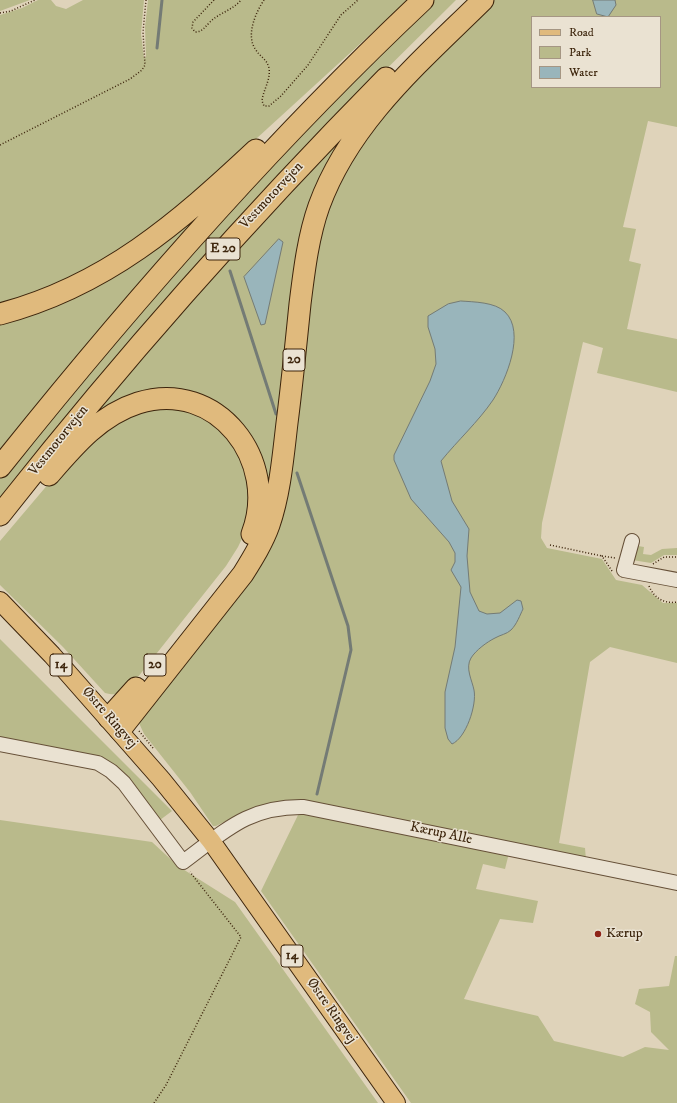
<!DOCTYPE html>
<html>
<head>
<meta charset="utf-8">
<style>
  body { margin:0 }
  #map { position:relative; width:677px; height:1103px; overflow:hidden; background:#dfd3ba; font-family:"IM FELL DW Pica",serif }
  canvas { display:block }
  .legend { position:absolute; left:531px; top:16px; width:130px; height:72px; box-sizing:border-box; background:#eae2d2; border:1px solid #a59683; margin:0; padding:5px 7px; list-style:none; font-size:12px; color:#3d250c }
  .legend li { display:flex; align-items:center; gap:8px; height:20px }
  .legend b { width:20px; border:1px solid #a59683 }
</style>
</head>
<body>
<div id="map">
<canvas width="677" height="1103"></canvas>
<ul class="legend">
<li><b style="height:5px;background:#e0ba7d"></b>Road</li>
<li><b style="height:11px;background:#b9ba8b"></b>Park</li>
<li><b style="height:11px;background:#99b5bb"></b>Water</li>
</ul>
</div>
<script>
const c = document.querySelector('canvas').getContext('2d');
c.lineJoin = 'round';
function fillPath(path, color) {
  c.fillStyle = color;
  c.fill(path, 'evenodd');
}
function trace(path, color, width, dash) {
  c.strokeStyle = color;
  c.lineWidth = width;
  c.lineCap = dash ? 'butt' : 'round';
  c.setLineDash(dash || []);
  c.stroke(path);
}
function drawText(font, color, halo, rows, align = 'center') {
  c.font = font + ' "IM FELL DW Pica",serif';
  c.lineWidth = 3;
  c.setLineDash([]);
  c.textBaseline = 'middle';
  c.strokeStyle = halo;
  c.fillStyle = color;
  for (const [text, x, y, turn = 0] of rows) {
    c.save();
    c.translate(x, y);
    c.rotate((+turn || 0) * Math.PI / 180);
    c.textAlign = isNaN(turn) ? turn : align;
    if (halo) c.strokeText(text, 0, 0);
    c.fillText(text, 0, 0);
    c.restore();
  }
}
fillPath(new Path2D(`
  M 0,0 L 30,0 L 0,11 Z
  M 38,0 L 51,0 L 56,6 L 66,9 L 83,0 L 144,0 L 141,34 L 144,58 L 146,57 L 145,27 L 148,0 L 408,0 L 163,224 L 93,270 L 0,306 L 0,15 L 22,8 Z
  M 432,0 L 456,0 L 321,134 L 0,504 L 0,477 L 211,227 Z
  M 491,0 L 677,0 L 677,127 L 648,121 L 623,227 L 636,229 L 629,261 L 641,264 L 627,329 L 677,339 L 677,392 L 597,373 L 603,348 L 583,342 L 542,523 L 541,538 L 547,548 L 602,559 L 616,580 L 642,585 L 663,603 L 677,603 L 677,663 L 610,647 L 590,662 L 559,843 L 585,848 L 586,860 L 293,801 C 264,802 241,813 216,826 L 213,826 L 190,792 L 144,734 L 139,723 L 254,570 L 326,207 L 378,116 ZM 532,17 L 660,17 L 660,87 L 532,87 Z
  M 368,108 L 370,111 C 351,136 332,161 321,191 C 302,238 297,290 292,340 C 288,383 283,426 277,470 L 273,498 L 265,522 L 250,556 L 219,600 L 132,709 L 128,706 L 233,575 C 251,547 266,520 263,485 C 257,419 178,372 118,404 C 95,417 77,438 60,457 L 57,457 L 164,330 L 277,203 Z
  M 227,187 L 0,453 L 0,318 L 16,314 Z
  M 154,406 L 188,409 L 226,432 L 250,472 L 247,528 L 238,547 L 226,566 L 130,687 C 121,694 116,696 105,693 L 63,647 L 0,585 L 0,541 L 55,476 L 115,420 Z
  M 638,546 L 644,547 L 643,554 L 651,555 L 662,549 L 677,548 L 677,555 L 664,555 L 651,563 L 632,560 Z
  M 0,639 L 172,811 L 160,820 L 104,759 L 0,737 Z
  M 298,815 L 320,815 L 509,853 L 505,869 L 483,864 L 476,889 L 538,901 L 533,923 L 500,919 L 464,999 L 538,1016 L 554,1041 L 623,1057 L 645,1047 L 669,1050 L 651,1032 L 650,1012 L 635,1004 L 639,989 L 669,986 L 675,956 L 677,956 L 677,1103 L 411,1103 L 261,891 Z
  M 0,820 L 152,842 L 178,866 L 235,902 L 378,1103 L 0,1103 Z`), '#b9ba8b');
const water = new Path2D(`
  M 593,0 L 615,0 L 616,5 L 608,17 L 597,14 Z
  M 279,239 L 283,242 L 265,324 L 261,325 L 244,277 Z
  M 461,301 C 474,302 495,302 505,312 C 526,332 506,380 493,400 C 478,422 458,440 441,461 L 452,501 L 469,529 L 467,556 L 470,592 L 479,611 L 487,614 L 500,613 L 517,600 L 521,601 L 523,609 C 520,615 517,624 511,630 C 507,634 500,635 495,638 C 487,642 476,650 471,658 C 465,668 472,680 474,690 C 477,705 466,738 452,744 L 448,739 L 445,728 L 445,692 L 455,647 L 461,587 L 451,570 L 455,562 L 455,553 L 449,542 L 411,499 L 394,460 L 394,455 L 430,381 L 436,364 L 435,349 L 428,327 L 428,316 L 448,304 Z`);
fillPath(water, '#99b5bb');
trace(water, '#747b75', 1);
trace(new Path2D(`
  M 157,48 L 162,0
  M 230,271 L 276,414
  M 297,473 L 348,626 L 351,650 L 317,794`), '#747b75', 3);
const minor = new Path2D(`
  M 632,541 L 624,570 L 677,580
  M 0,744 L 98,763 L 111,771 L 124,783 L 183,862 C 225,831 248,806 304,807 L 677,883`);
const major = new Path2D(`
  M 0,601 L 52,655 L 161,779 L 211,841 L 396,1103`);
const highway = new Path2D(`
  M 0,314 C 106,286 178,223 256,150
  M 0,467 C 131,303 270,144 423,0
  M 49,475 C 74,446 100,415 138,403 C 217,378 280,461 252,534
  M 0,515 C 121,361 249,217 386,78
  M 109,718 L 136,688
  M 120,730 L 243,574 C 253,558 263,542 269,525 C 280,493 283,457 287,423 C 292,384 296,344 300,304 C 304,272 308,237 319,206 C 350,121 420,62 483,0`);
trace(minor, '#665038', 16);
trace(major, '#3d250c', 20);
trace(highway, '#3d250c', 23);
trace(new Path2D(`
  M 214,0 L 193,22 L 192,28 L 195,32 C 202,32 205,27 210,22 C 219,13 233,10 241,0
  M 264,0 C 256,12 245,36 256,50 C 260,57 267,59 269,68 C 271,80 263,90 262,101 L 264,106 L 269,106 L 281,96 L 308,65 L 341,15 L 358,0
  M 0,13 L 11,11 L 35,0
  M 0,145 L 130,79 L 142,70 L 145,65 L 143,32 L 146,0
  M 550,545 L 602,556
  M 653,564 L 664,557 L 677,557
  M 612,571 L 602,556 L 615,558
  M 649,586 C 654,598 664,604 677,602
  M 139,731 L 153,748
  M 154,1103 L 166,1085 L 241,937 L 190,872`), '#3d250c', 1.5, [1, 2]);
trace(minor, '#eae2d2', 14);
trace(major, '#e0ba7d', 18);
trace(highway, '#e0ba7d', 21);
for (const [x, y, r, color] of [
  [598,934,4,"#8f2418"]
]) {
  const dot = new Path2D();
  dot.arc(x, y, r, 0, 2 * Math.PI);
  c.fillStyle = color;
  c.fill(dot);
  trace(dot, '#eae2d2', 1.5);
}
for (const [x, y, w] of [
  [223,249,34],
  [294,360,22],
  [61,665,22],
  [155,665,22],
  [292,956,22]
]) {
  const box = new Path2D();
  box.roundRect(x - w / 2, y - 11, w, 22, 3);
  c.fillStyle = '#eae2d2';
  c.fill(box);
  trace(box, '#3d250c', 1);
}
drawText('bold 13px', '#3d250c', null, [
  ["E 20",223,249],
  ["20",294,360],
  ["14",61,665],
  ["20",155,665],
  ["14",292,956]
]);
drawText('14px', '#3d250c', '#eae2d2', [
  ["Vestmotorvejen",272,196,-47],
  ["Vestmotorvejen",59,441,-51],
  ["Østre Ringvej",109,718,49],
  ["Kærup Alle",441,834,12],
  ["Østre Ringvej",331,1011,55]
]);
drawText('14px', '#3d250c', '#eae2d2', [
  ["Kærup",606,934]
], 'left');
</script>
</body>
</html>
